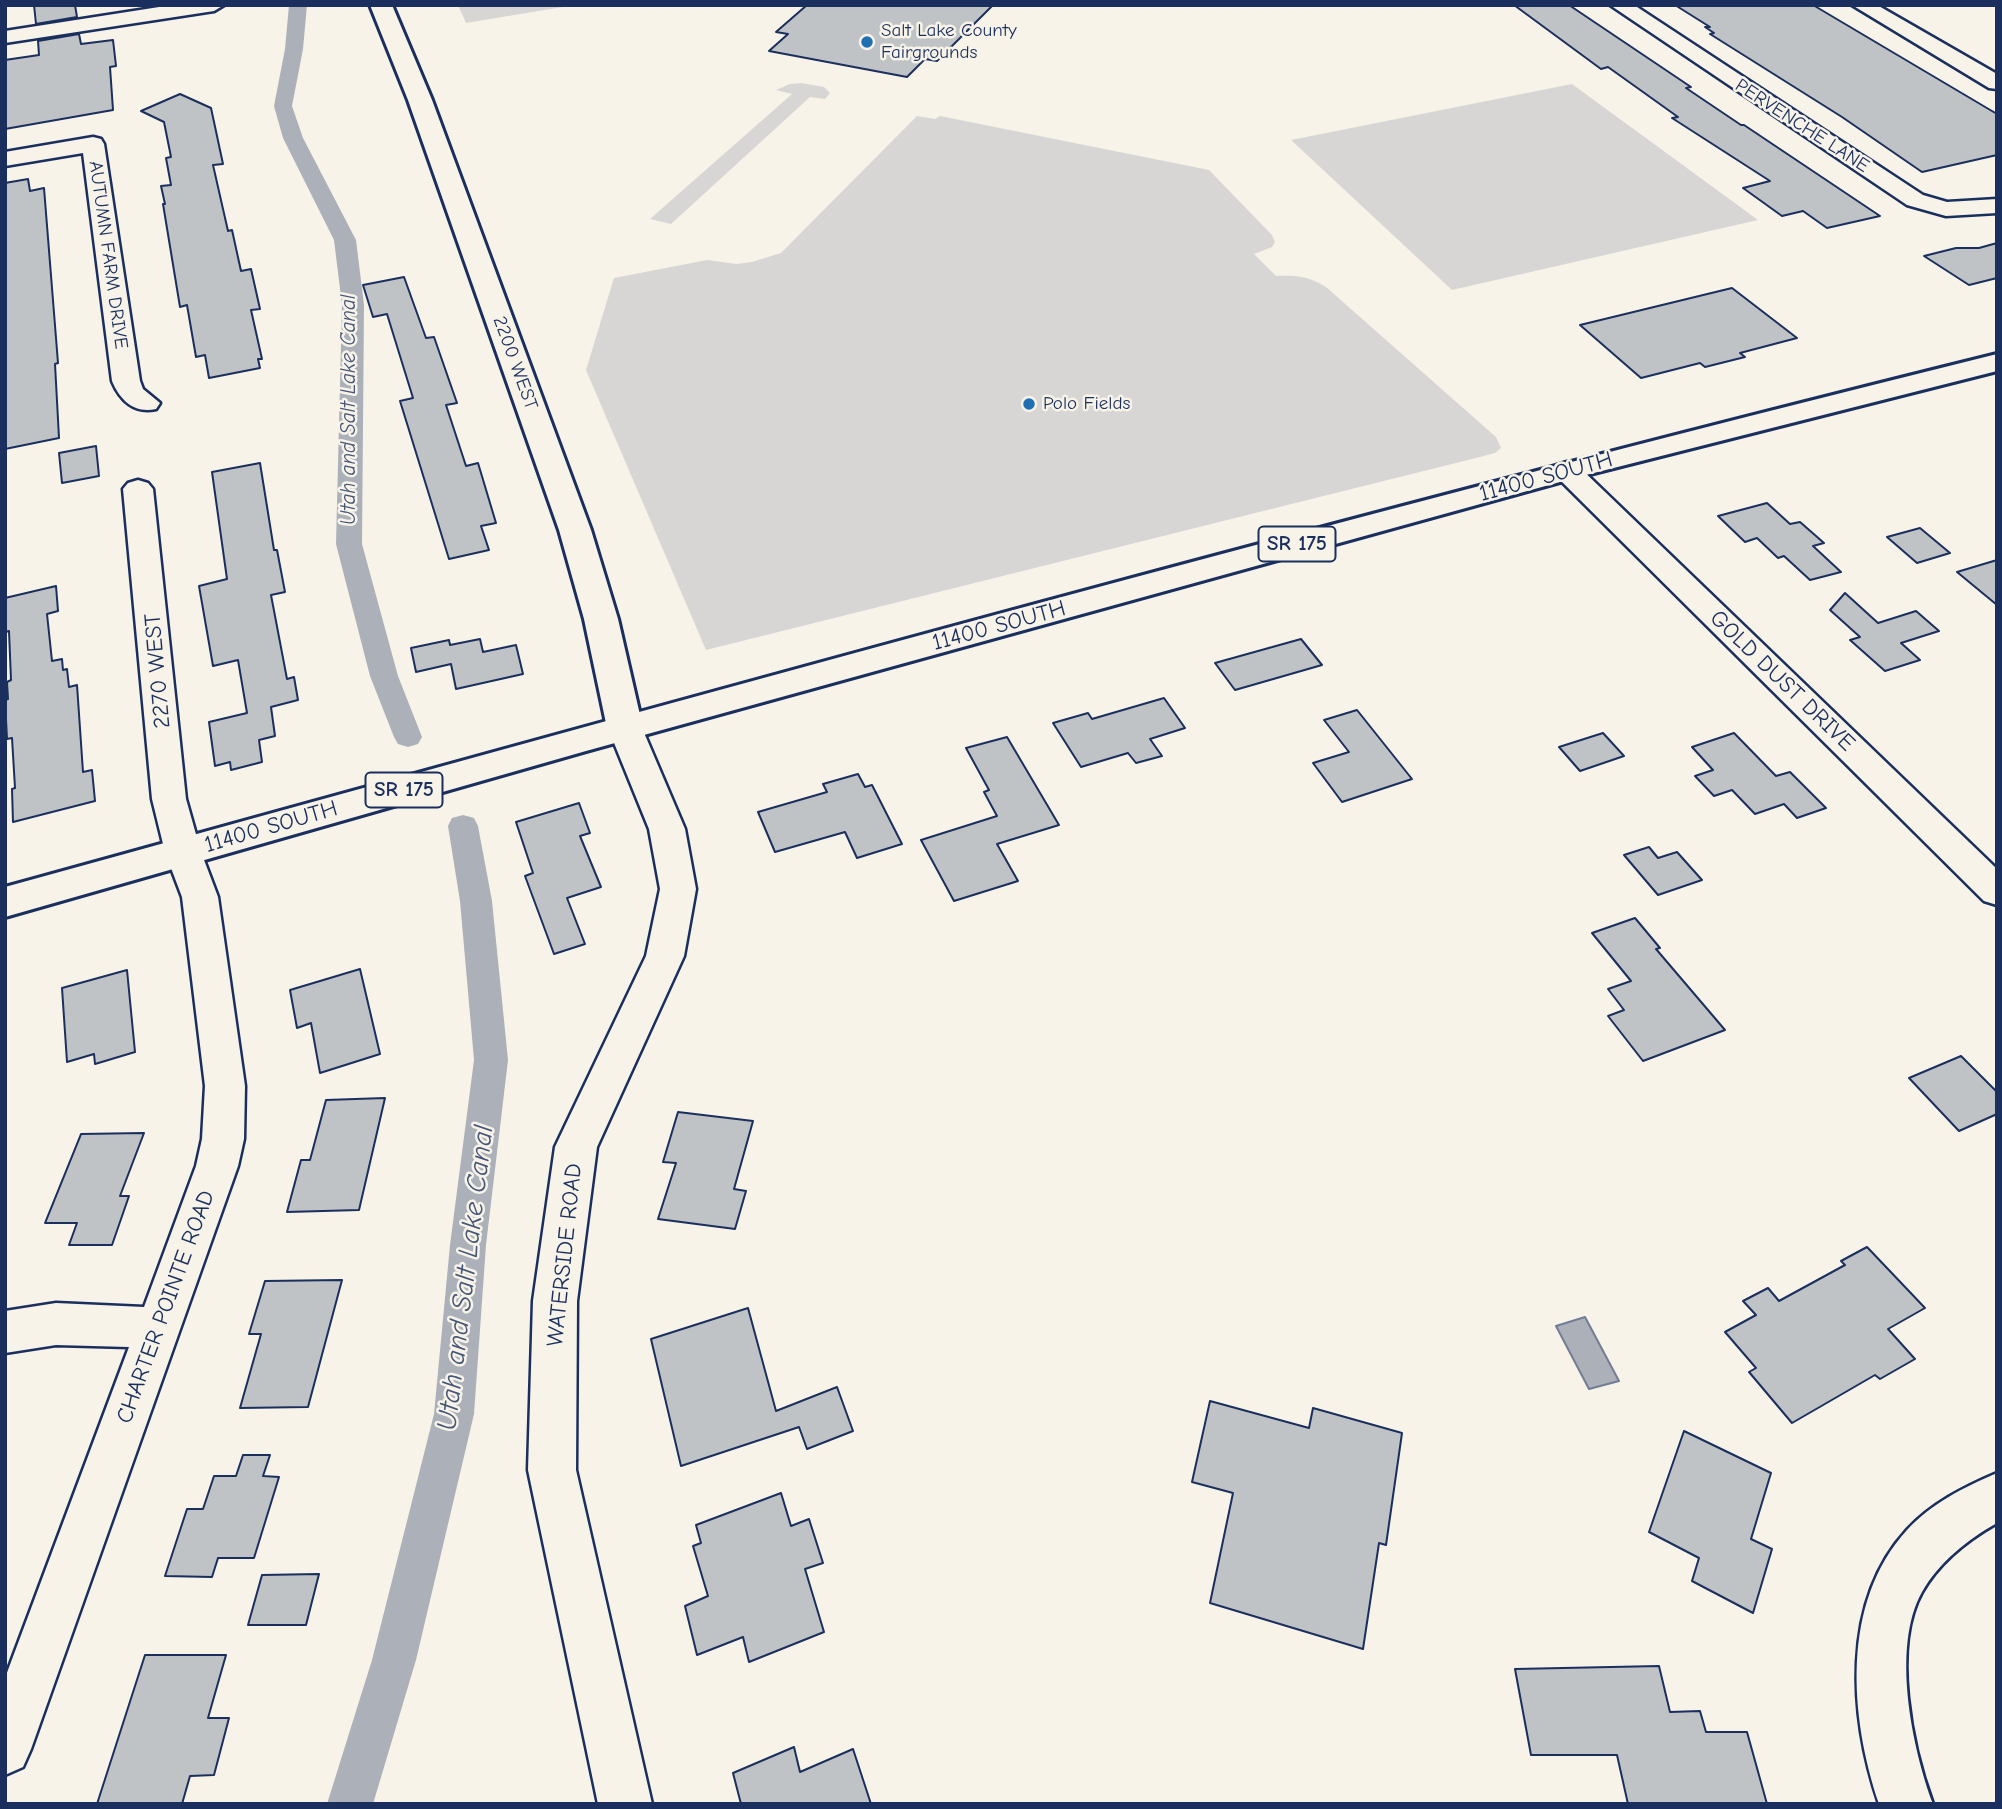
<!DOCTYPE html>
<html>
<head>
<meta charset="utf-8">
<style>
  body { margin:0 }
  #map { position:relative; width:2002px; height:1809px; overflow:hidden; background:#f7f3e8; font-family:"Comic Neue",sans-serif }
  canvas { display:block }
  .frame { position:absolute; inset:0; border:7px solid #1b2f5e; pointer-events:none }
</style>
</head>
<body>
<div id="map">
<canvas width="2002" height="1809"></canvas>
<div class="frame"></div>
</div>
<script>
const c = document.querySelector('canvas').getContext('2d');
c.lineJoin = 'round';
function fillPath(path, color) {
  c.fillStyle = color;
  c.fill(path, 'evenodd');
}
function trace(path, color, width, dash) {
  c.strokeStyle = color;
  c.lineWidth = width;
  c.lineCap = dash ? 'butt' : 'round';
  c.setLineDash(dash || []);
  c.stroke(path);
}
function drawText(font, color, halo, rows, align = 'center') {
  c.font = font + ' "Comic Neue",sans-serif';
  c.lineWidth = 5;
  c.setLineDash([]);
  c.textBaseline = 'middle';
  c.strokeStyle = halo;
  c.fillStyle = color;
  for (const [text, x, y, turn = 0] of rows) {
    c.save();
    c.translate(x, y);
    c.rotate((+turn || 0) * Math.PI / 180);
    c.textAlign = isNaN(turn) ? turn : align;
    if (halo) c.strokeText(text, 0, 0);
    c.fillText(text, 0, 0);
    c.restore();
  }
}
fillPath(new Path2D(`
  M 458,5 L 575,5 L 466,23 Z
  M 801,83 L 824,87 L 830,93 L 825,99 L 810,97 L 671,224 L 650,219 L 792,94 L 776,90 L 790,84 Z
  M 1572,84 L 1758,220 L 1452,290 L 1291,140 Z
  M 917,116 L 935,119 L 940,116 L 1209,170 L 1272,235 L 1275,242 L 1272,247 L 1254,254 L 1276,276 C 1295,275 1309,276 1326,287 L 1496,437 L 1501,448 L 1495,453 L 1480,457 L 706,650 L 586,370 L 614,278 L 707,260 L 737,264 L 752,262 L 781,253 Z`), '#d7d6d4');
const water = new Path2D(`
  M 1585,1317 L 1619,1381 L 1589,1389 L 1556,1326 Z`);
fillPath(water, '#acb0b9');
trace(water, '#727c95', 2);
fillPath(new Path2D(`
  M 289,5 L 307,5 L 303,49 L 292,106 L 303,138 L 356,240 L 364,305 L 362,544 L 398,676 L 422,737 L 418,744 L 408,747 L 398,744 L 394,737 L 370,676 L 336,544 L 342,305 L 334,240 L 283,138 L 274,106 L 285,49 Z
  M 463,815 L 474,818 L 478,826 L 492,901 L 508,1060 L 486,1245 L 474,1414 L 416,1660 L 373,1804 L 327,1804 L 372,1660 L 434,1414 L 450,1245 L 474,1060 L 460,901 L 448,826 L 452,818 Z`), '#acb0b9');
const building = new Path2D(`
  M 34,5 L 75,5 L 77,17 L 36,24 Z
  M 807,5 L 993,5 L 937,61 L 925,59 L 907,77 L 769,51 L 788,34 L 776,32 Z
  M 1514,5 L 1569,5 L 1691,87 L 1686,88 L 1741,125 L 1744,125 L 1880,216 L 1827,228 L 1803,211 L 1782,216 L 1743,188 L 1770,181 L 1672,118 L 1678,117 L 1608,67 L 1601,69 Z
  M 1675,5 L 1813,5 L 1997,114 L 1997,155 L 1922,172 L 1842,117 L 1710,34 L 1714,33 L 1705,27 L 1710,27 Z
  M 79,34 L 81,44 L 113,40 L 116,66 L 110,67 L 113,110 L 5,129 L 5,60 L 39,55 L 38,41 Z
  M 180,94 L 211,108 L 223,164 L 213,165 L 228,231 L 232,230 L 241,271 L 251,269 L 260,309 L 251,310 L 262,359 L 258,359 L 260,368 L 209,378 L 205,355 L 196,357 L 187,305 L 180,307 L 163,204 L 165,204 L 161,186 L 171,185 L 166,158 L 171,157 L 164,122 L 141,111 Z
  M 28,179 L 30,191 L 44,188 L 58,363 L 55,364 L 59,438 L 5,449 L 5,183 Z
  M 1997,243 L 1997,278 L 1969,285 L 1924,256 L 1956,248 L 1979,248 Z
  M 404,277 L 426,338 L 434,337 L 457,403 L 446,405 L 466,466 L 478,463 L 496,523 L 481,526 L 489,550 L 449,559 L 400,401 L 413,398 L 387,314 L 373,317 L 363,285 Z
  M 1732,288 L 1797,338 L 1740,353 L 1745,357 L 1705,367 L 1700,363 L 1641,378 L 1580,325 Z
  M 96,446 L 99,476 L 62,483 L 59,453 Z
  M 260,463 L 274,550 L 277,550 L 285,592 L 271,595 L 287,679 L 294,677 L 298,700 L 271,707 L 275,736 L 259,740 L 262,762 L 231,770 L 230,762 L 215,766 L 209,722 L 247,713 L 238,660 L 213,666 L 199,586 L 227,579 L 212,472 Z
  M 1767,503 L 1790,524 L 1800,522 L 1824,543 L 1813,546 L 1841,572 L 1810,580 L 1784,556 L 1778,558 L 1757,538 L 1745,542 L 1718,516 Z
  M 1920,528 L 1950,553 L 1917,563 L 1887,537 Z
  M 1997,560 L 1997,605 L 1957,572 Z
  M 56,586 L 58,611 L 47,614 L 52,661 L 62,659 L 63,670 L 67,669 L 69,687 L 77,685 L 83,772 L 92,770 L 95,801 L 13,822 L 12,789 L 15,788 L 12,738 L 7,739 L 5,700 L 8,699 L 7,682 L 11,680 L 9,631 L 5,632 L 5,598 Z
  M 1845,593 L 1878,623 L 1916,611 L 1939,631 L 1901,643 L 1920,660 L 1885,671 L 1850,640 L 1860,637 L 1830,610 Z
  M 480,639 L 483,652 L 516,645 L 523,674 L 456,689 L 451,664 L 416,672 L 411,648 L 449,640 L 450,645 Z
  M 1301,639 L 1322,665 L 1235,690 L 1215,663 Z
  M 1164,698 L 1185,728 L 1150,739 L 1162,756 L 1136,763 L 1128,753 L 1081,767 L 1053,723 L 1088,713 L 1092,719 Z
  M 1357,710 L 1412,779 L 1342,802 L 1313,763 L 1349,752 L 1324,720 Z
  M 1603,733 L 1624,756 L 1580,771 L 1559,747 Z
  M 1734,733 L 1776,776 L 1790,772 L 1826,808 L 1797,818 L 1784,804 L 1755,814 L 1732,790 L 1714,796 L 1695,776 L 1713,770 L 1692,747 Z
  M 1007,737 L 1059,825 L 997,844 L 1018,881 L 954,901 L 921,840 L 997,816 L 984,792 L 989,790 L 966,748 Z
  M 858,774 L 865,787 L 872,785 L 902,844 L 857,858 L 845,832 L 775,852 L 758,812 L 827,792 L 823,784 Z
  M 579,803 L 590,833 L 580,836 L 601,887 L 567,898 L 585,944 L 554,954 L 525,876 L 533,873 L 516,822 Z
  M 1649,847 L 1658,858 L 1677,852 L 1702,880 L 1658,895 L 1624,855 Z
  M 1635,918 L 1660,948 L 1656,949 L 1725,1030 L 1643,1061 L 1608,1016 L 1624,1010 L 1608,989 L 1631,981 L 1592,933 Z
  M 360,969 L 380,1054 L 320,1073 L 311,1023 L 297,1028 L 290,990 Z
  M 127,970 L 135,1052 L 95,1064 L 94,1054 L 67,1062 L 62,988 Z
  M 1961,1056 L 1997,1092 L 1997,1114 L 1959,1131 L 1909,1078 Z
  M 385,1098 L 359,1210 L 287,1212 L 301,1160 L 310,1160 L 326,1100 Z
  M 678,1112 L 753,1121 L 734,1189 L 746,1191 L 735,1229 L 658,1219 L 676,1163 L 663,1162 Z
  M 144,1133 L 120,1196 L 129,1196 L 112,1245 L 69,1245 L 77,1223 L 45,1223 L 81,1134 Z
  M 1867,1247 L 1925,1308 L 1888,1329 L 1915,1359 L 1880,1379 L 1875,1375 L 1792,1423 L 1749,1372 L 1756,1368 L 1725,1332 L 1756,1315 L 1743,1301 L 1768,1288 L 1779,1301 L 1845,1265 L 1841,1261 Z
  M 342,1280 L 308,1407 L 240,1408 L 261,1334 L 249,1334 L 265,1281 Z
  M 748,1308 L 776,1411 L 837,1387 L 853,1431 L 807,1449 L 799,1427 L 681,1466 L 651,1339 Z
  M 1210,1401 L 1309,1428 L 1313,1408 L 1402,1433 L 1386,1545 L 1379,1543 L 1363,1649 L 1210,1603 L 1233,1493 L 1192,1482 Z
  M 1684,1431 L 1771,1473 L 1751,1539 L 1772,1549 L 1753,1613 L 1692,1581 L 1699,1558 L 1649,1532 Z
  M 243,1455 L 270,1455 L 263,1476 L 279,1477 L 254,1558 L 218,1558 L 212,1577 L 165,1576 L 187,1509 L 203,1509 L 214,1476 L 236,1476 Z
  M 781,1493 L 791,1526 L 809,1519 L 823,1563 L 805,1569 L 824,1632 L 749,1662 L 743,1637 L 697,1655 L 685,1606 L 708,1596 L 693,1546 L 701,1543 L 696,1525 Z
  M 319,1574 L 306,1625 L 248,1625 L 262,1575 Z
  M 145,1655 L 226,1655 L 208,1718 L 229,1718 L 214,1775 L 190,1776 L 182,1804 L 97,1804 Z
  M 1659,1666 L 1670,1712 L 1700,1711 L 1706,1732 L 1747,1732 L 1767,1804 L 1628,1804 L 1617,1755 L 1531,1755 L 1515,1669 Z
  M 794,1747 L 800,1772 L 853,1749 L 871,1804 L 741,1804 L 733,1773 Z`);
fillPath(building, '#c0c3c5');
trace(building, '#1b2f5e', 2);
const street = new Path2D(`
  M 172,5 L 224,5 L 214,11 L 5,43 L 5,31 Z
  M 1610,5 L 1634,5 L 1923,195 L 1947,202 L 1997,199 L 1997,213 L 1946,216 L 1907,205 Z
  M 1852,5 L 1877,5 L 1997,74 L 1997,89 L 1989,88 Z
  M 93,137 L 101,139 L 104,144 L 140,381 L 143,389 L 160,403 L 156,409 C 134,414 120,400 112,381 L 83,153 L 5,166 L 5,152 Z
  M 1567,462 L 1577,465 L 1997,869 L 1997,905 L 1984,901 L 1557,477 L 1553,471 L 1557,465 Z
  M 138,480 L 148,483 L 153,489 L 186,799 L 201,852 L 218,897 L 245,1086 L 244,1139 L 238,1166 L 31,1749 L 23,1767 L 5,1775 L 5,1678 L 129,1347 L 56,1345 L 5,1353 L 5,1311 L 56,1303 L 144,1307 L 196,1166 L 202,1139 L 205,1086 L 182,897 L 165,852 L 152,799 L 123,489 L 128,483 Z
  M 625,716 L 637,720 L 642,728 L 685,829 L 696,889 L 684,956 L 597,1147 L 577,1301 L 576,1470 L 652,1804 L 598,1804 L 528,1470 L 533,1301 L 555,1147 L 646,956 L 660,889 L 649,829 L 608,728 L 613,720 Z
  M 1997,1473 L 1997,1523 C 1967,1540 1939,1562 1922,1592 C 1891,1647 1912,1748 1933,1804 L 1879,1804 C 1850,1718 1840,1603 1907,1530 C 1931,1504 1964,1487 1997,1473 Z`);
const secondary = new Path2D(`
  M 370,5 L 392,5 L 432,100 L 591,530 L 618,619 L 643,728 L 637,737 L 625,740 L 613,737 L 607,728 L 584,619 L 559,530 L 408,100 Z`);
const primary = new Path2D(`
  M 1997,354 L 1997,371 L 1578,477 L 586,751 L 5,917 L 5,887 C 668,704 1330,519 1997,354 Z`);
trace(street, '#1b2f5e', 5);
trace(secondary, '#1b2f5e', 6);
trace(primary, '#1b2f5e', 6);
fillPath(street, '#f7f3e8');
fillPath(secondary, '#f7f3e8');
fillPath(primary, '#f7f3e8');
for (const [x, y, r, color] of [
  [867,42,7,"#1f6fb2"],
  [1029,404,7,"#1f6fb2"]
]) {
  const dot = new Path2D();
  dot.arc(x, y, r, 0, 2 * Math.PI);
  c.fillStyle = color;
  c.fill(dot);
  trace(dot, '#f7f3e8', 2.5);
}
drawText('19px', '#1b2f5e', '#f7f3e8', [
  ["Salt Lake County",881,31],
  ["Fairgrounds",881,53],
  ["Polo Fields",1043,404]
], 'left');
drawText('19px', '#1b2f5e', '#f7f3e8', [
  ["PERVENCHE LANE",1802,126,33],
  ["AUTUMN FARM DRIVE",108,255,82],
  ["2200 WEST",515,363,70]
]);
drawText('italic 21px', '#465679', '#f7f3e8', [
  ["Utah and Salt Lake Canal",349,410,-90]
]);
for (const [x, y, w] of [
  [1297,544,77],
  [404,790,77]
]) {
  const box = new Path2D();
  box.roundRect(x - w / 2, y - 17.5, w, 35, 5);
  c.fillStyle = '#f7f3e8';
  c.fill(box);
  trace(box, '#1b2f5e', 2);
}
drawText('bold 21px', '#1b2f5e', null, [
  ["SR 175",1297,544],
  ["SR 175",404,790]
]);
drawText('23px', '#1b2f5e', '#f7f3e8', [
  ["11400 SOUTH",1546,477,-15],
  ["11400 SOUTH",999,626,-15],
  ["2270 WEST",158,671,-95],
  ["GOLD DUST DRIVE",1782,681,44],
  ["11400 SOUTH",271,827,-16],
  ["WATERSIDE ROAD",565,1255,-84],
  ["CHARTER POINTE ROAD",166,1307,-70]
]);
drawText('italic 28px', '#465679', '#f7f3e8', [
  ["Utah and Salt Lake Canal",466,1278,-83]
]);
</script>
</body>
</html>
